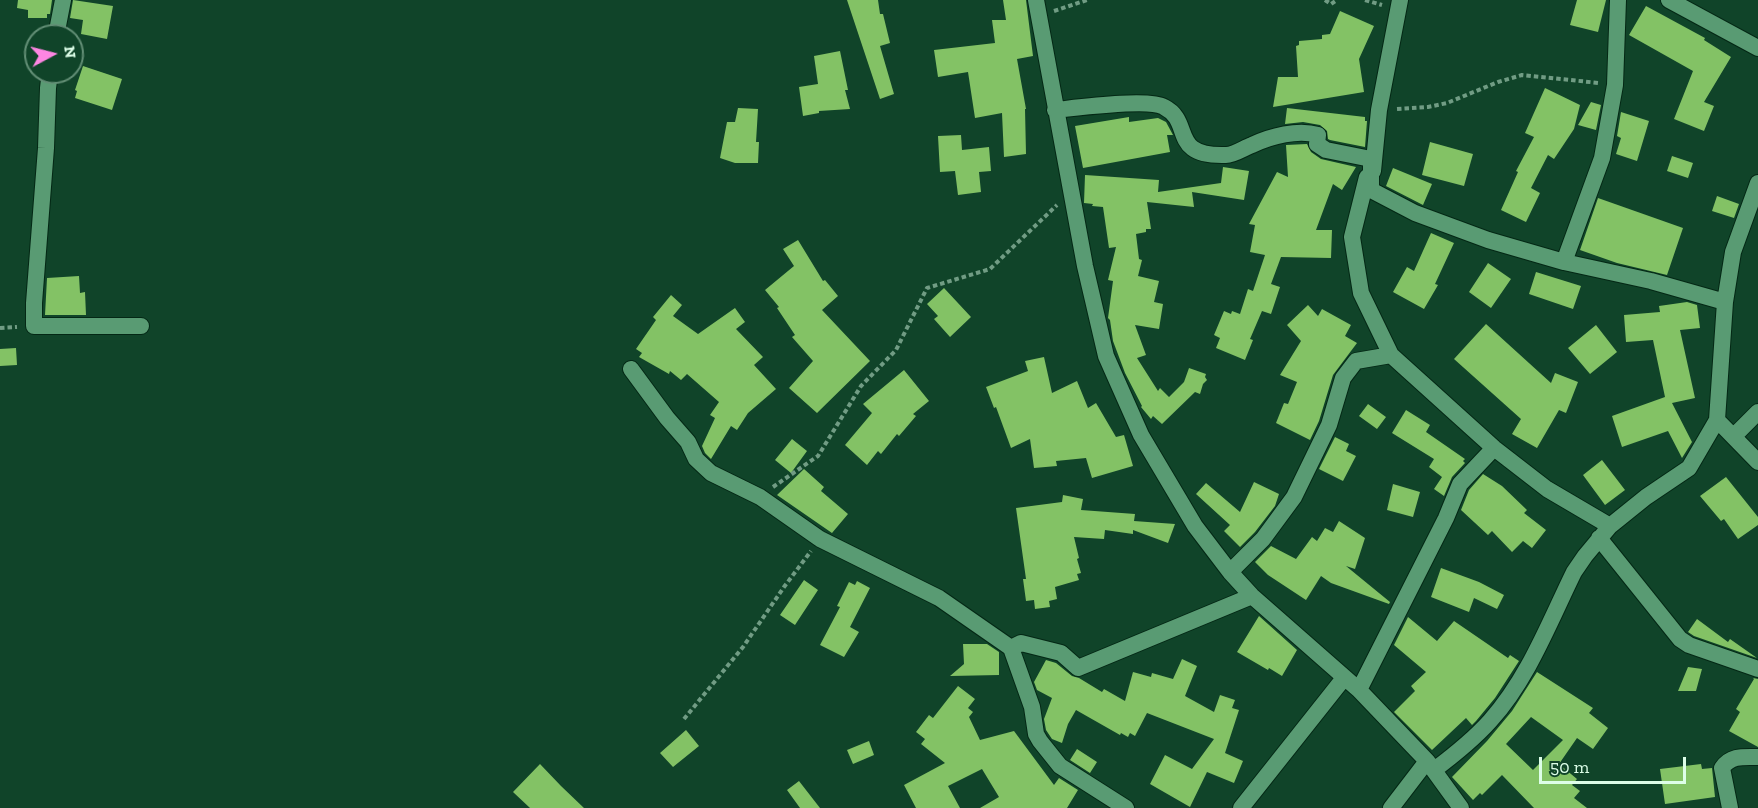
<!DOCTYPE html>
<html>
<head>
<meta charset="utf-8">
<style>
  body { margin:0 }
  #map { position:relative; width:1758px; height:808px; overflow:hidden; background:#104429; font-family:"Zilla Slab",serif }
  canvas { display:block }
  .north { position:absolute; left:24px; top:24px; width:60px; height:60px; box-sizing:border-box; background:#104429; border:2px solid #628e75; border-radius:50%; rotate:83deg; font-size:16px; font-weight:700; line-height:24px; text-align:center; color:#ddfee8 }
  .north::after { content:''; display:block; margin:auto; width:21px; height:27px; background:#fd86e2; clip-path:polygon(50% 0,100% 100%,50% 72%,0 100%) }
  .scale { position:absolute; left:1539px; top:757px; width:147px; height:27px; box-sizing:border-box; border:3px solid #ddfee8; border-top:0; padding-left:8px; font-size:18px; line-height:21px; white-space:nowrap; color:#ddfee8; -webkit-text-stroke:4px #104429; paint-order:stroke }
</style>
</head>
<body>
<div id="map">
<canvas width="1758" height="808"></canvas>
<div class="north">N</div>
<div class="scale">50 m</div>
</div>
<script>
const c = document.querySelector('canvas').getContext('2d');
c.lineJoin = 'round';
function fillPath(path, color) {
  c.fillStyle = color;
  c.fill(path, 'evenodd');
}
function trace(path, color, width, dash) {
  c.strokeStyle = color;
  c.lineWidth = width;
  c.lineCap = dash ? 'butt' : 'round';
  c.setLineDash(dash || []);
  c.stroke(path);
}
fillPath(new Path2D(`
  M 18,0 L 52,0 L 50,14 L 47,14 L 47,18 L 28,18 L 28,10 L 17,8 Z
  M 73,0 L 113,6 L 107,39 L 81,34 L 83,20 L 70,18 Z
  M 847,0 L 878,0 L 880,14 L 883,14 L 890,43 L 880,46 L 894,94 L 880,99 Z
  M 1003,0 L 1026,0 L 1033,56 L 1017,59 L 1026,109 L 1025,109 L 1026,154 L 1004,157 L 1002,113 L 975,118 L 968,72 L 938,77 L 934,50 L 995,43 L 992,20 L 1006,20 Z
  M 1577,0 L 1606,0 L 1598,32 L 1570,25 Z
  M 1646,6 L 1705,38 L 1704,40 L 1731,57 L 1704,102 L 1714,106 L 1704,131 L 1674,119 L 1693,71 L 1629,35 Z
  M 1340,11 L 1374,26 L 1359,59 L 1364,92 L 1273,107 L 1278,77 L 1298,77 L 1296,46 L 1299,45 L 1299,41 L 1322,39 L 1322,35 L 1330,34 Z
  M 840,51 L 848,90 L 845,90 L 850,109 L 819,111 L 819,113 L 803,116 L 799,87 L 818,84 L 814,56 Z
  M 83,66 L 122,79 L 112,110 L 75,98 L 77,91 L 75,90 Z
  M 1545,88 L 1580,105 L 1574,129 L 1554,159 L 1548,155 L 1531,188 L 1540,193 L 1526,222 L 1501,210 L 1518,172 L 1516,171 L 1534,137 L 1525,133 Z
  M 1591,102 L 1601,105 L 1596,130 L 1578,125 Z
  M 738,108 L 758,109 L 756,142 L 759,142 L 758,163 L 735,163 L 720,158 L 727,122 L 735,122 Z
  M 1287,108 L 1365,117 L 1365,121 L 1367,121 L 1365,147 L 1330,140 L 1328,139 L 1327,131 L 1320,125 L 1303,122 L 1285,124 Z
  M 1621,112 L 1649,121 L 1637,161 L 1616,154 L 1621,138 L 1617,136 Z
  M 1129,117 L 1129,122 L 1158,118 L 1166,122 L 1173,135 L 1167,135 L 1170,152 L 1083,168 L 1075,126 Z
  M 961,135 L 962,150 L 989,147 L 991,171 L 979,172 L 981,192 L 958,195 L 955,171 L 940,172 L 938,136 Z
  M 1430,142 L 1473,154 L 1464,186 L 1422,175 Z
  M 1307,144 L 1311,152 L 1321,159 L 1356,167 L 1342,190 L 1333,184 L 1316,230 L 1332,230 L 1331,258 L 1281,257 L 1271,284 L 1280,287 L 1271,314 L 1262,311 L 1250,339 L 1253,340 L 1245,360 L 1216,348 L 1220,338 L 1214,335 L 1224,311 L 1231,314 L 1232,311 L 1240,314 L 1248,289 L 1253,291 L 1265,255 L 1250,252 L 1255,225 L 1249,224 L 1277,172 L 1288,177 L 1286,145 Z
  M 1672,156 L 1693,163 L 1688,178 L 1667,171 Z
  M 1223,167 L 1249,171 L 1244,200 L 1192,192 L 1194,207 L 1147,202 L 1151,229 L 1146,229 L 1146,232 L 1136,234 L 1139,259 L 1142,260 L 1138,276 L 1159,281 L 1154,302 L 1163,304 L 1159,329 L 1135,325 L 1146,355 L 1137,358 L 1158,391 L 1160,388 L 1169,397 L 1184,382 L 1189,368 L 1206,374 L 1205,377 L 1207,380 L 1203,384 L 1200,394 L 1195,392 L 1162,424 L 1153,416 L 1151,419 L 1141,407 L 1142,406 L 1125,373 L 1113,341 L 1110,320 L 1108,318 L 1113,281 L 1108,280 L 1116,247 L 1109,248 L 1103,207 L 1092,206 L 1093,204 L 1084,203 L 1085,175 L 1159,180 L 1158,192 L 1221,183 Z
  M 1393,168 L 1432,184 L 1423,205 L 1386,186 Z
  M 1717,196 L 1739,204 L 1734,218 L 1712,211 Z
  M 1598,198 L 1683,228 L 1667,275 L 1617,263 L 1580,250 Z
  M 1431,233 L 1454,243 L 1435,284 L 1438,285 L 1424,309 L 1393,292 L 1407,267 L 1414,271 Z
  M 798,240 L 823,281 L 825,280 L 838,296 L 822,310 L 870,361 L 817,413 L 789,388 L 813,361 L 792,337 L 795,335 L 777,308 L 779,307 L 765,290 L 794,266 L 783,249 Z
  M 1488,263 L 1511,279 L 1491,308 L 1469,292 Z
  M 1536,272 L 1581,286 L 1573,309 L 1529,294 Z
  M 79,276 L 80,293 L 85,292 L 86,315 L 45,315 L 47,278 Z
  M 944,288 L 971,317 L 950,337 L 934,319 L 938,316 L 927,304 Z
  M 671,295 L 682,305 L 673,316 L 698,334 L 735,308 L 745,322 L 736,329 L 763,357 L 754,365 L 776,389 L 748,413 L 737,430 L 731,426 L 711,459 L 705,453 L 702,446 L 715,418 L 710,415 L 719,402 L 687,374 L 681,380 L 670,371 L 669,374 L 639,357 L 642,353 L 636,349 L 656,320 L 653,317 Z
  M 1687,302 L 1697,305 L 1700,328 L 1680,330 L 1695,398 L 1672,403 L 1692,442 L 1682,458 L 1668,431 L 1622,447 L 1612,416 L 1665,397 L 1653,340 L 1626,342 L 1624,315 L 1660,312 L 1659,306 Z
  M 1308,305 L 1318,316 L 1322,309 L 1351,325 L 1345,336 L 1357,343 L 1333,375 L 1319,421 L 1310,440 L 1276,423 L 1284,403 L 1288,404 L 1297,382 L 1280,375 L 1301,341 L 1287,325 Z
  M 1486,324 L 1551,383 L 1555,373 L 1578,382 L 1566,413 L 1559,410 L 1537,448 L 1512,434 L 1521,419 L 1454,359 Z
  M 1596,325 L 1617,352 L 1590,374 L 1568,348 Z
  M 16,348 L 17,365 L 0,366 L 0,349 Z
  M 1044,357 L 1052,393 L 1077,381 L 1088,408 L 1096,403 L 1116,437 L 1124,435 L 1133,466 L 1092,478 L 1086,458 L 1056,461 L 1057,466 L 1034,468 L 1030,439 L 1011,448 L 996,407 L 994,408 L 986,387 L 1028,371 L 1025,361 Z
  M 904,370 L 929,401 L 913,414 L 916,416 L 899,436 L 897,434 L 881,454 L 878,451 L 867,465 L 845,445 L 872,413 L 863,404 Z
  M 1368,404 L 1386,417 L 1377,429 L 1359,416 Z
  M 1406,410 L 1430,425 L 1426,432 L 1465,459 L 1463,461 L 1465,463 L 1452,477 L 1444,496 L 1434,489 L 1442,477 L 1429,467 L 1434,459 L 1392,433 Z
  M 1335,437 L 1349,444 L 1346,451 L 1356,456 L 1343,481 L 1319,469 Z
  M 792,439 L 807,451 L 791,473 L 775,460 Z
  M 1602,460 L 1625,490 L 1605,505 L 1583,475 Z
  M 804,469 L 824,487 L 821,491 L 848,514 L 832,533 L 777,495 Z
  M 1483,474 L 1502,486 L 1527,510 L 1524,513 L 1546,530 L 1532,548 L 1523,541 L 1512,552 L 1492,531 L 1488,535 L 1461,510 L 1469,490 Z
  M 1726,477 L 1758,517 L 1758,525 L 1738,539 L 1724,519 L 1721,521 L 1700,496 Z
  M 1254,482 L 1279,494 L 1275,506 L 1255,532 L 1240,547 L 1224,531 L 1230,525 L 1196,494 L 1206,483 L 1240,512 Z
  M 1393,484 L 1420,492 L 1413,517 L 1387,510 Z
  M 1063,495 L 1083,499 L 1081,510 L 1135,514 L 1134,521 L 1175,524 L 1168,543 L 1133,530 L 1133,534 L 1105,530 L 1104,539 L 1074,537 L 1079,558 L 1077,559 L 1081,573 L 1077,574 L 1079,580 L 1055,587 L 1057,599 L 1049,601 L 1050,607 L 1035,609 L 1034,600 L 1026,601 L 1023,579 L 1026,579 L 1016,508 L 1062,502 Z
  M 1339,521 L 1365,538 L 1355,569 L 1346,566 L 1390,602 L 1389,604 L 1331,583 L 1321,576 L 1306,600 L 1268,575 L 1255,562 L 1271,546 L 1296,559 L 1312,537 L 1317,541 L 1325,528 L 1333,532 Z
  M 1441,568 L 1479,582 L 1504,595 L 1497,609 L 1474,598 L 1469,612 L 1431,597 Z
  M 804,580 L 818,590 L 795,625 L 780,615 Z
  M 857,581 L 870,588 L 850,627 L 859,632 L 844,657 L 820,645 L 840,607 L 837,606 L 849,582 L 855,585 Z
  M 1259,616 L 1297,650 L 1282,676 L 1269,668 L 1268,670 L 1237,652 Z
  M 1408,617 L 1437,641 L 1454,621 L 1508,658 L 1510,655 L 1519,661 L 1495,698 L 1476,721 L 1472,725 L 1466,718 L 1432,750 L 1394,712 L 1415,691 L 1411,686 L 1426,672 L 1394,645 Z
  M 1697,619 L 1728,642 L 1730,639 L 1757,658 L 1694,636 L 1688,632 Z
  M 963,644 L 987,644 L 999,652 L 999,675 L 950,676 L 964,664 Z
  M 1182,659 L 1197,666 L 1185,696 L 1214,712 L 1220,695 L 1235,700 L 1232,708 L 1239,710 L 1225,753 L 1243,761 L 1234,783 L 1207,772 L 1190,807 L 1150,784 L 1165,755 L 1192,769 L 1214,739 L 1147,713 L 1135,736 L 1130,733 L 1128,737 L 1121,733 L 1120,735 L 1076,710 L 1068,724 L 1062,743 L 1052,739 L 1046,730 L 1044,719 L 1052,698 L 1037,690 L 1034,682 L 1046,660 L 1056,663 L 1072,676 L 1079,678 L 1102,692 L 1104,689 L 1125,701 L 1133,672 L 1151,677 L 1152,673 L 1173,679 Z
  M 1688,667 L 1702,669 L 1696,691 L 1678,691 Z
  M 1537,672 L 1593,708 L 1589,713 L 1608,728 L 1593,749 L 1577,738 L 1559,764 L 1577,779 L 1572,785 L 1580,791 L 1574,798 L 1587,808 L 1534,808 L 1502,775 L 1482,795 L 1480,793 L 1473,800 L 1452,777 L 1487,741 L 1512,711 ZM 1531,717 L 1563,740 L 1533,770 L 1506,744 Z
  M 1753,678 L 1758,679 L 1758,747 L 1729,731 L 1740,712 L 1736,709 L 1754,679 Z
  M 958,686 L 975,699 L 968,708 L 973,712 L 969,717 L 980,740 L 1014,731 L 1054,785 L 1059,778 L 1078,790 L 1067,808 L 980,808 L 999,797 L 982,769 L 948,786 L 960,808 L 916,808 L 904,785 L 945,763 L 921,744 L 925,739 L 916,732 L 929,715 L 933,718 Z
  M 686,730 L 699,746 L 673,767 L 660,753 Z
  M 869,741 L 874,755 L 853,764 L 847,750 Z
  M 1077,749 L 1097,762 L 1090,773 L 1070,760 Z
  M 540,764 L 561,786 L 584,808 L 530,808 L 513,792 Z
  M 1701,764 L 1702,769 L 1712,768 L 1715,797 L 1665,804 L 1660,769 Z
  M 799,781 L 820,808 L 800,808 L 787,790 Z`), '#83c265');
const minor = new Path2D(`
  M 1036,0 L 1085,266 L 1106,356 L 1141,435 L 1195,526 L 1230,572 L 1252,596 L 1359,690 L 1427,761 L 1461,808
  M 1669,0 L 1758,48
  M 56,36 L 63,0
  M 50,72 L 48,88 L 46,148 L 34,303 L 34,326 L 141,326
  M 1055,110 C 1075,108 1149,98 1164,107 C 1194,122 1168,157 1226,155 C 1234,155 1244,148 1252,145 C 1271,136 1298,129 1318,135 L 1317,144 L 1326,150 L 1371,159 L 1371,190 L 1415,213 L 1488,240 L 1564,262 L 1651,281 L 1725,302
  M 1373,171 L 1379,110 L 1400,0
  M 1367,177 L 1352,237 L 1361,293 L 1391,355 L 1494,448 L 1547,489 L 1610,526
  M 1564,262 L 1602,158 L 1615,85 L 1618,0
  M 631,369 L 667,418 L 688,442 L 696,459 L 711,473 L 760,497 L 820,539 L 939,598 L 1011,648 L 1021,643 L 1061,653 L 1078,668 L 1252,596
  M 1717,420 L 1758,462
  M 1734,436 L 1758,412
  M 1599,538 L 1680,639 L 1689,645 L 1758,669
  M 1230,572 L 1263,539 L 1294,497 L 1329,425 L 1343,378 L 1356,361 L 1391,355
  M 1011,648 L 1032,707 L 1036,734 L 1040,741 L 1060,766 L 1126,808
  M 1359,690 L 1446,518 L 1460,484 L 1494,448
  M 1434,770 C 1454,755 1473,740 1490,721 C 1528,679 1549,623 1574,572 L 1585,556 L 1610,526 L 1646,497 L 1689,468 L 1717,420 L 1725,302 L 1733,252 L 1758,183
  M 1241,808 L 1344,678
  M 1391,808 L 1427,761
  M 1730,808 L 1722,768 C 1731,755 1744,757 1758,757`);
trace(minor, '#042815', 18);
trace(new Path2D(`
  M 1325,0 L 1331,4 L 1337,0
  M 1365,0 L 1382,5
  M 1054,11 L 1087,0
  M 1397,109 L 1428,107 L 1447,103 L 1498,82 L 1522,75 L 1599,83
  M 0,328 L 17,327
  M 773,487 L 818,456 L 861,386 L 896,350 L 927,288 L 990,269 L 1057,205
  M 684,719 L 743,647 L 784,587 L 811,551`), '#719c84', 4, [4.5, 3]);
trace(minor, '#599b73', 16);
</script>
</body>
</html>
